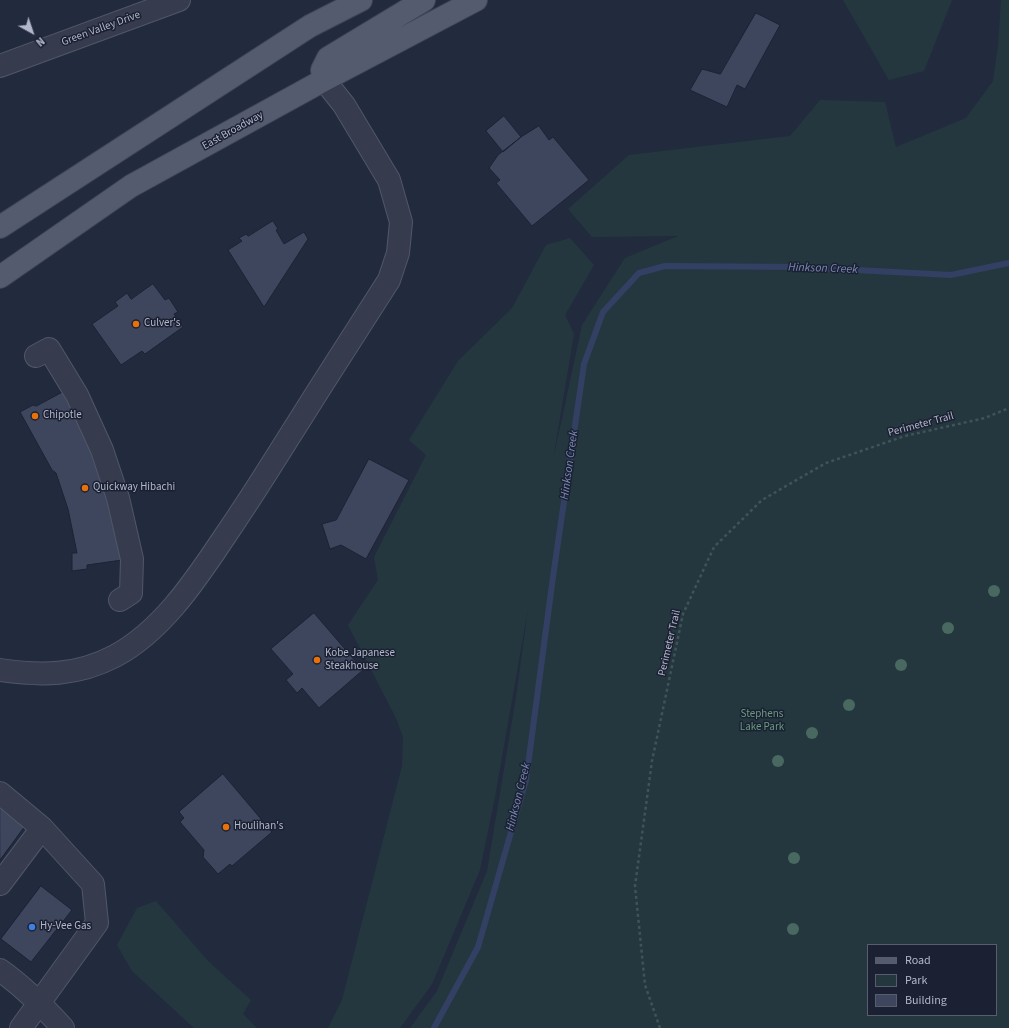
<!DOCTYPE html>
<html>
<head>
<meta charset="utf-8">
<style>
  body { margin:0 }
  #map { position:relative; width:1009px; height:1028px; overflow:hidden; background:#222a3e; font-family:"Source Sans 3",sans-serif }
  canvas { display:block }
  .legend { position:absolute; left:867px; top:944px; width:130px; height:72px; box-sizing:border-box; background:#1b2133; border:1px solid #575d6f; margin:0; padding:5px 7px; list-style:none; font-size:12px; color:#b2b7c9 }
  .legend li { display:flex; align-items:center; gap:8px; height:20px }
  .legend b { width:20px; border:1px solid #575d6f }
  .north { position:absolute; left:12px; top:12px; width:40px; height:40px; -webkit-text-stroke:3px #1b2133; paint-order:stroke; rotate:140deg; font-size:11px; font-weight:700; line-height:16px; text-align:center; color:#b2b7c9 }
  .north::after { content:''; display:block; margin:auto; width:14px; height:18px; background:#b2b7c9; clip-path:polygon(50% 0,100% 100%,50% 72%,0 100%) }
</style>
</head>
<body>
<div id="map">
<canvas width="1009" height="1028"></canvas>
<ul class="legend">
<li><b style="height:5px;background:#545b6e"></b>Road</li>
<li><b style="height:11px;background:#24373f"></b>Park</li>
<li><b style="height:11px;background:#3e465e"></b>Building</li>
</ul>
<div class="north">N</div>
</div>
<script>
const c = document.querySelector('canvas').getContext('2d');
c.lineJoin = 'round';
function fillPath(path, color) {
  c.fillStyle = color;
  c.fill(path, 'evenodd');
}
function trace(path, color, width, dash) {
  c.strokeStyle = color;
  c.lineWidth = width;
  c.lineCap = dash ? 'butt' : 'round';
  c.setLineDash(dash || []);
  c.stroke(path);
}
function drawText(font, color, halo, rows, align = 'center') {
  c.font = font + ' "Source Sans 3",sans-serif';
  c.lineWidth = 3;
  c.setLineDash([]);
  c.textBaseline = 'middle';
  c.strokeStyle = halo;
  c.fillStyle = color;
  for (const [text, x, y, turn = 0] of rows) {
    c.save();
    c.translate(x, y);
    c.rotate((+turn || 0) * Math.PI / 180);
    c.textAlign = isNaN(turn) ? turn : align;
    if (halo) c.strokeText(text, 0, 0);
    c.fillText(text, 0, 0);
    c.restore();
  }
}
fillPath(new Path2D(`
  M 843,0 L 952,0 L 924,71 L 889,80 Z
  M 1001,0 L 1009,0 L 1009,1028 L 410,1028 L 437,991 L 487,871 L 516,697 L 528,609 L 495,797 L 480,870 L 432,984 L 400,1028 L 328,1028 L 342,1000 L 402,766 L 403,737 L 396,718 L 348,625 L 378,580 L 374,557 L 426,455 L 409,440 L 458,361 L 512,308 L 546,245 L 570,238 L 594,265 L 565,315 L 574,334 L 553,460 L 582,325 L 625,258 L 678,236 L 592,237 L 568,209 L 629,155 L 790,136 L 820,100 L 885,102 L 896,147 L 966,118 L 993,81 L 998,46 ZM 868,945 L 996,945 L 996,1015 L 868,1015 Z
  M 156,901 L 209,962 L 251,1000 L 243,1014 L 257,1028 L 194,1028 L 132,971 L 117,945 L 137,908 Z`), '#24373f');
trace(new Path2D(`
  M 434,1028 L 478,947 L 526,780 L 553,577 L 584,364 L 603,312 L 639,273 L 665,266 L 799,267 L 951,275 L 1009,263`), '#334064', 6);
const building = new Path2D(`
  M 756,13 L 780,25 L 745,89 L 737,85 L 727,107 L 690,90 L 702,69 L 720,74 Z
  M 504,116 L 521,137 L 503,152 L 486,131 Z
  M 539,126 L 549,140 L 553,137 L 589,180 L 532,226 L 496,183 L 500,180 L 489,168 L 498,155 L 521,137 Z
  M 273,221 L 278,229 L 276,230 L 284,244 L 304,232 L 308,239 L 264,307 L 228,250 L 242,241 L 239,238 L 246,234 L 248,236 Z
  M 153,284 L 165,300 L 169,298 L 178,312 L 174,314 L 183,327 L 145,354 L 142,351 L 121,365 L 92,324 L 118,306 L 115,302 L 127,293 L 131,299 Z
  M 65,391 L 106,486 L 122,560 L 87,565 L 87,569 L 72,571 L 72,553 L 77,553 L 68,509 L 56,473 L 52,470 L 20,412 L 33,405 L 36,406 Z
  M 369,459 L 409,480 L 366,559 L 341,545 L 330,549 L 322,524 L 336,520 Z
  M 314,613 L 363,670 L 319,708 L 302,688 L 297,693 L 286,680 L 293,674 L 271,649 Z
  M 223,774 L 272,832 L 232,866 L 230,864 L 218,874 L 203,857 L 204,850 L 180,822 L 184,818 L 179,812 Z
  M 0,807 L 25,826 L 0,860 Z
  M 41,886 L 72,910 L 31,962 L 1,939 Z`);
fillPath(building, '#3e465e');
trace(building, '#1d2335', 1);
const minor = new Path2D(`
  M 0,66 L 179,0
  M 36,356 L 49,349 L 77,395 L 102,450 L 118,498 L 132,559 L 131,593 L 120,600
  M 0,670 C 41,676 77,676 115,656 C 160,632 193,584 221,542 C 240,514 259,485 277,456 C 314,397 351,339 389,280 L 398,253 L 401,222 L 389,180 L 344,105 L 324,80
  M 0,793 L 42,828
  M 0,884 L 42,828 L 93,884 L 97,923 L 21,1028
  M 0,970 C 24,987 43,1006 63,1028`);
const major = new Path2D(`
  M 324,80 L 322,70 L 328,58 L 424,0
  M 0,227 L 310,26 L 361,0
  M 0,277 L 131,186 L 324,80 L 476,0`);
trace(minor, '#515769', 24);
trace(major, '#3f4557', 24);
trace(new Path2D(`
  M 660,1028 L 645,985 L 635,886 L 652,761 L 683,614 L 714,547 L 762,500 L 826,463 L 905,436 L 985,418 L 1009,408`), '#3f5359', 2.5, [3, 3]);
trace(minor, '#363c4e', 22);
trace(major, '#545b6e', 22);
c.fillStyle = '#486860';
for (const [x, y] of [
  [994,591],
  [948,628],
  [901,665],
  [849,705],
  [812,733],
  [778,761],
  [794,858],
  [793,929]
]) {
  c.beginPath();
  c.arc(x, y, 6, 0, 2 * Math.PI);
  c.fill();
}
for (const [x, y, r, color] of [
  [136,324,4,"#e8710a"],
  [35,416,4,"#e8710a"],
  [85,488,4,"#e8710a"],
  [317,660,4,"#e8710a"],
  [226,827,4,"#e8710a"],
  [32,927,4,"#3f7fe0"]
]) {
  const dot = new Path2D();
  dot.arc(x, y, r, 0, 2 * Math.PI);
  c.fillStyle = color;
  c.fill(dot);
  trace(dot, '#1b2133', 1.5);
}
drawText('11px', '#b2b7c9', '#1b2133', [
  ["Green Valley Drive",101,29,-20],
  ["East Broadway",233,131,-29],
  ["Perimeter Trail",921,425,-15],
  ["Perimeter Trail",670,643,-77]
]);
drawText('11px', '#b2b7c9', '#1b2133', [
  ["Culver's",144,324],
  ["Chipotle",43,416],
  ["Quickway Hibachi",93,488],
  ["Kobe Japanese",325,654],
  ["Steakhouse",325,667],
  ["Houlihan's",234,827],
  ["Hy-Vee Gas",40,927]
], 'left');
drawText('11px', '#689b7c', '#1b2133', [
  ["Stephens",762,715],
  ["Lake Park",762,728]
]);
drawText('italic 12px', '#7887b2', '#1b2133', [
  ["Hinkson Creek",823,269,2],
  ["Hinkson Creek",570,465,-82],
  ["Hinkson Creek",519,797,-76]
]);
</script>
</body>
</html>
